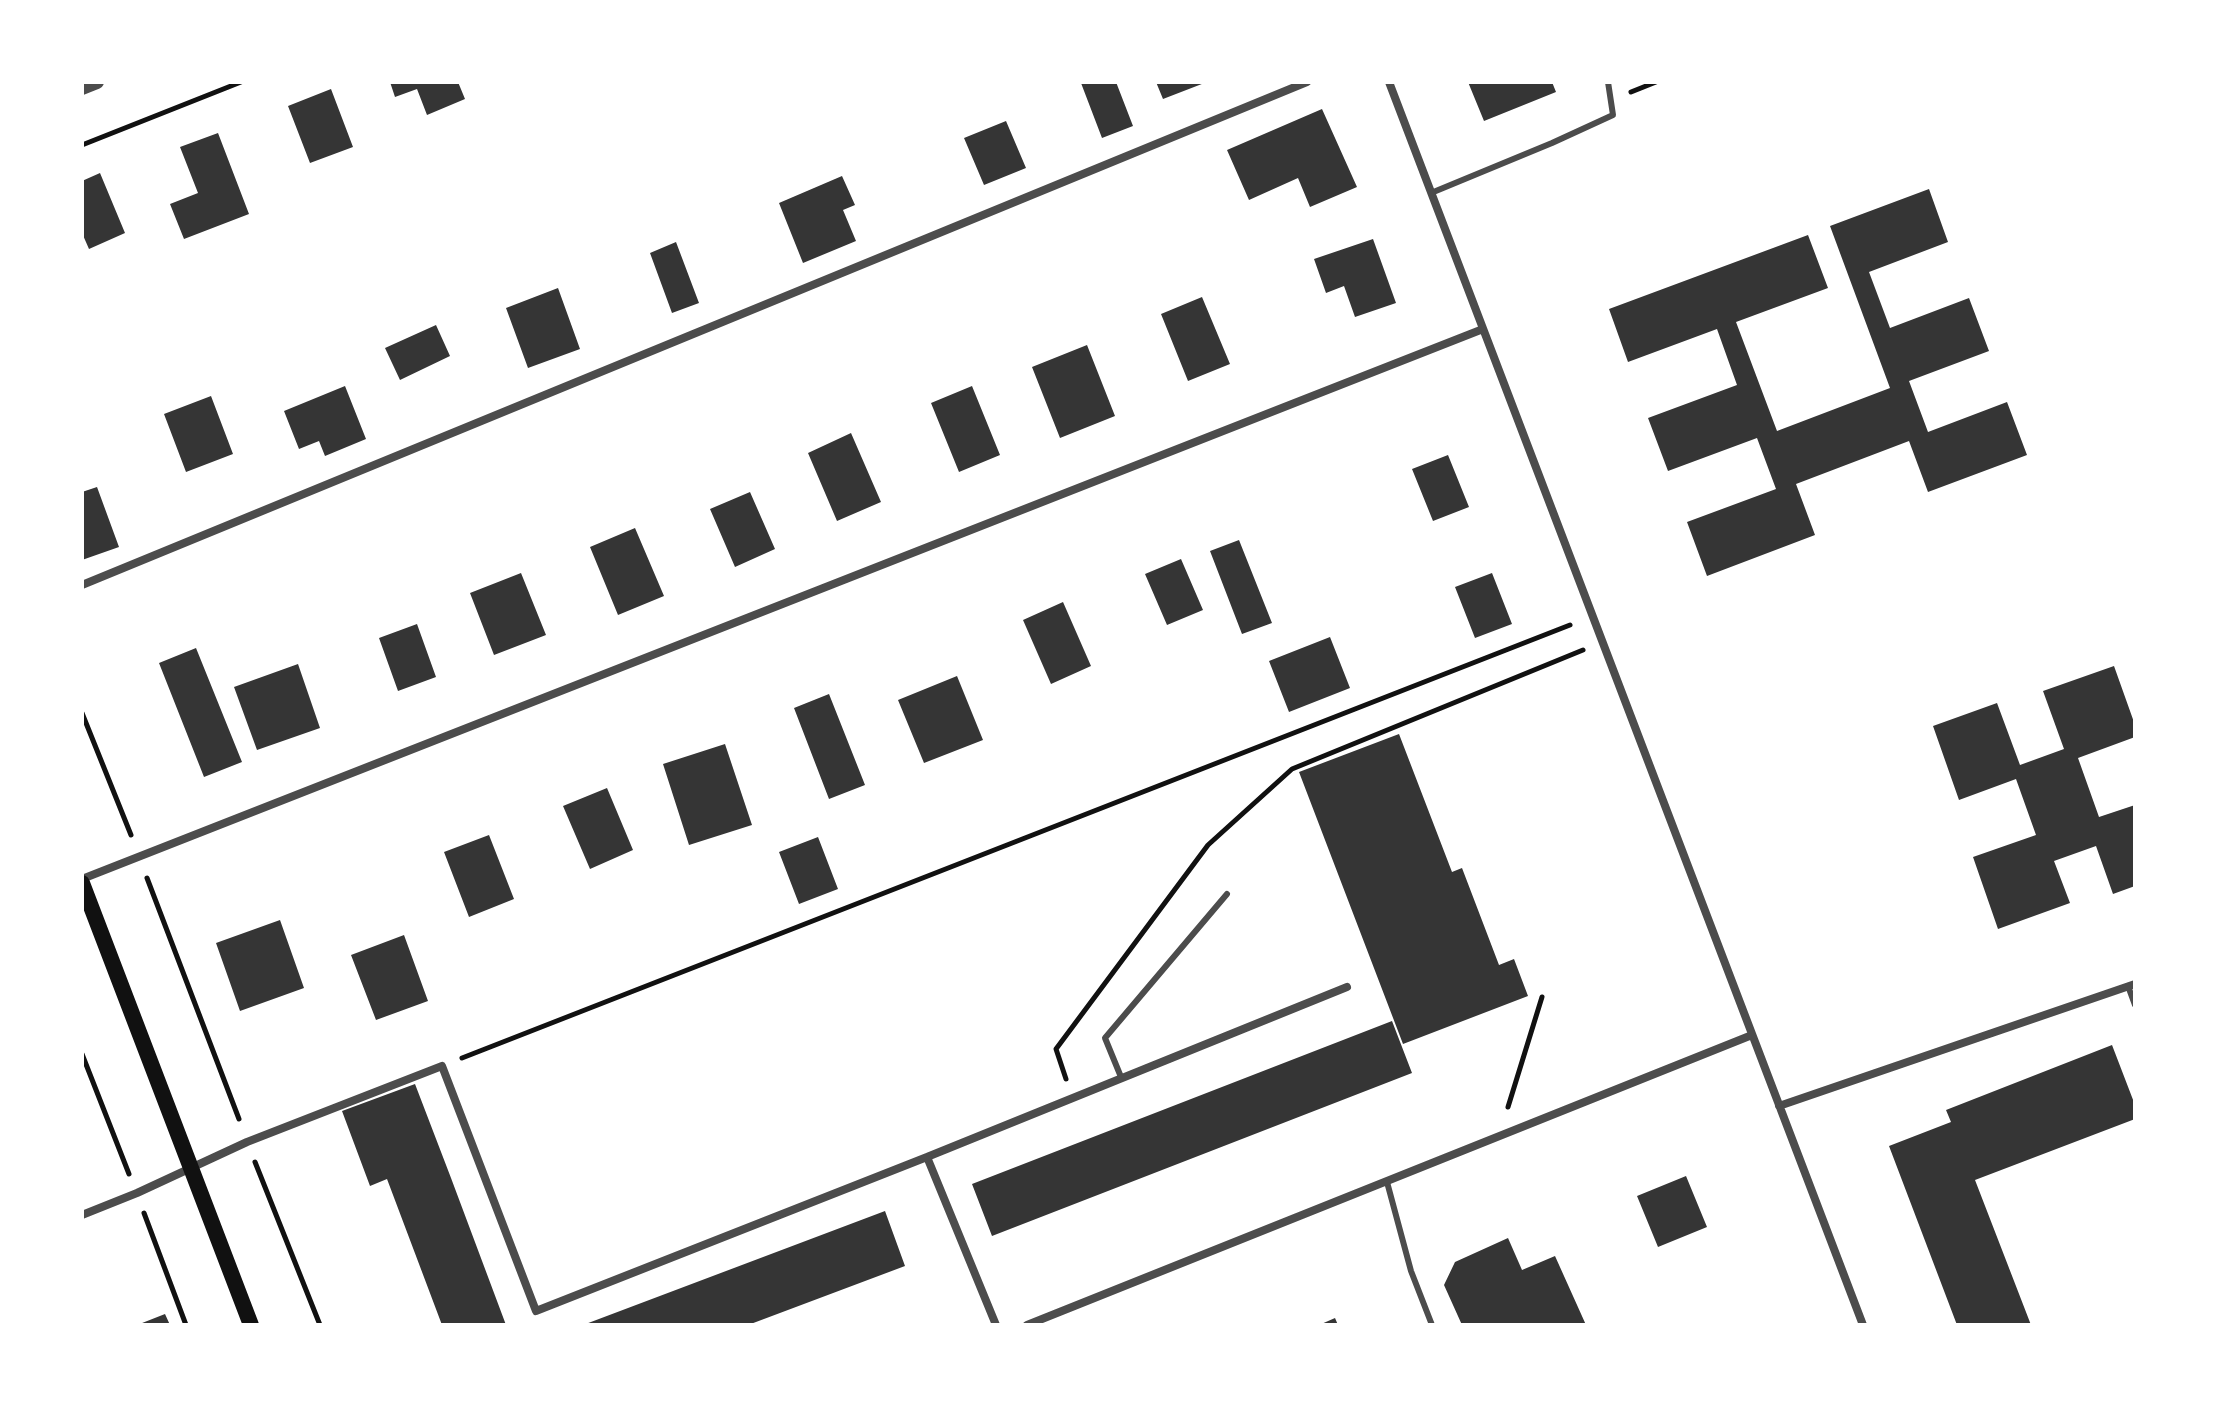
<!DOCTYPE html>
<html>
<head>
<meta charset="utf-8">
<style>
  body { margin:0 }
  #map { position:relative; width:2217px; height:1407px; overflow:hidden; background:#fff; font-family:Inter,sans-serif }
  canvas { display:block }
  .frame { position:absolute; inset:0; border:84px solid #fff; pointer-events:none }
</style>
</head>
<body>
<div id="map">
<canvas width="2217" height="1407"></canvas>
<div class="frame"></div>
</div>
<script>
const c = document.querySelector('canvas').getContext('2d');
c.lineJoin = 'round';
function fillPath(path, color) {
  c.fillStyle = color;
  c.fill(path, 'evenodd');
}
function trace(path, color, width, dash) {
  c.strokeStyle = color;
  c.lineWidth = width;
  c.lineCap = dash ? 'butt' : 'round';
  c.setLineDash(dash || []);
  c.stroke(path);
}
fillPath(new Path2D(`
  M 390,82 L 458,82 L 465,99 L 427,115 L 417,89 L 395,97 Z
  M 1116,82 L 1133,126 L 1102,138 L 1081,83 Z
  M 1156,82 L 1207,82 L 1163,99 Z
  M 1468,82 L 1552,82 L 1556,92 L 1484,121 Z
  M 331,89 L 353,147 L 310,163 L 288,106 Z
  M 1322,109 L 1357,187 L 1310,207 L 1298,178 L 1249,200 L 1227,150 Z
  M 1006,121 L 1026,168 L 984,185 L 964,138 Z
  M 218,133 L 249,214 L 184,239 L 170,204 L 198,193 L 180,147 Z
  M 100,173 L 125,233 L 89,249 L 82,233 L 82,181 Z
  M 842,176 L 855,205 L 843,210 L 856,241 L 803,263 L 779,203 Z
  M 1929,189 L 1948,242 L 1869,272 L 1890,328 L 1969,298 L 1989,351 L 1909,381 L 1928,432 L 2007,402 L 2027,455 L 1928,492 L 1909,441 L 1796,484 L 1815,535 L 1707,576 L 1687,522 L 1776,489 L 1757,438 L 1668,471 L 1648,418 L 1737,385 L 1717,329 L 1628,362 L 1609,309 L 1808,235 L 1828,288 L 1736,322 L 1777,431 L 1890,388 L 1830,226 Z
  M 1373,239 L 1396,303 L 1355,317 L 1344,286 L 1326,293 L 1314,259 Z
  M 676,242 L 699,303 L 672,313 L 650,253 Z
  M 558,288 L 580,349 L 528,368 L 506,308 Z
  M 1202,297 L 1230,364 L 1188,381 L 1161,314 Z
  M 436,325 L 450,356 L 400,380 L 385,348 Z
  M 1087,345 L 1115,416 L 1060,438 L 1032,367 Z
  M 345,386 L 366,439 L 325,456 L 319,441 L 299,449 L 284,411 Z
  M 972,386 L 1000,455 L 959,472 L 931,403 Z
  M 211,396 L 233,454 L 186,472 L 164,414 Z
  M 851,433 L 881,502 L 837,521 L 808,453 Z
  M 1448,455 L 1469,507 L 1433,521 L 1412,469 Z
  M 97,487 L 119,547 L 82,560 L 82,492 Z
  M 750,492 L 775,549 L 735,567 L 710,509 Z
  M 635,528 L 664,596 L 618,615 L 590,547 Z
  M 1239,540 L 1272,623 L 1242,634 L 1210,551 Z
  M 1181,559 L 1203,610 L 1167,625 L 1145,574 Z
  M 521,573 L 546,635 L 494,655 L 470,593 Z
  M 1492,573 L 1512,624 L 1475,638 L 1455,587 Z
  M 1063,602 L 1091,666 L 1051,684 L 1023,620 Z
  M 417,624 L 436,677 L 398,691 L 379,638 Z
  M 1330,637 L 1350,688 L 1289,712 L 1269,661 Z
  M 196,648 L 242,762 L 204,777 L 159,663 Z
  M 298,664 L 320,728 L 257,750 L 234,687 Z
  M 2114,666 L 2135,725 L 2135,737 L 2078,758 L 2099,817 L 2135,805 L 2135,886 L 2113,894 L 2096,846 L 2054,861 L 2070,903 L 1998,929 L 1973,857 L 2036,835 L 2016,779 L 1959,800 L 1933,726 L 1997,703 L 2020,765 L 2064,749 L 2043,691 Z
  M 957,676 L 983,740 L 924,763 L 898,700 Z
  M 829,694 L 865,785 L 829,799 L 794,708 Z
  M 1399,734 L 1452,872 L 1462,868 L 1499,965 L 1514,959 L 1528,996 L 1403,1044 L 1299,772 Z
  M 725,744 L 752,825 L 689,845 L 663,764 Z
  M 607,788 L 633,850 L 590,869 L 563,806 Z
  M 489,835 L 514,899 L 469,917 L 444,852 Z
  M 818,837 L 838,889 L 799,904 L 779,852 Z
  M 280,920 L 304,988 L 240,1011 L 216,943 Z
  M 404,935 L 428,1001 L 376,1020 L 351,955 Z
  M 1392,1021 L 1412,1073 L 992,1236 L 972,1184 Z
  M 2112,1045 L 2135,1105 L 2135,1119 L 1975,1180 L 2031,1325 L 1957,1325 L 1889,1146 L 1951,1122 L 1946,1110 Z
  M 415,1084 L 451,1178 L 506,1325 L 442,1325 L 387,1179 L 370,1186 L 342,1111 Z
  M 1686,1176 L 1707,1227 L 1658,1247 L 1637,1196 Z
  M 885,1211 L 905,1266 L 748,1325 L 583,1325 Z
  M 1508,1238 L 1522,1270 L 1555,1256 L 1586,1325 L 1462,1325 L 1444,1285 L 1455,1262 Z
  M 165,1314 L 170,1325 L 137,1325 Z
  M 1335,1318 L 1338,1325 L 1319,1325 Z`), '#353535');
trace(new Path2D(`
  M 1631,92 L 1656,82
  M 82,145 L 241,82
  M 82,713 L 131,835
  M 147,878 L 239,1119
  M 82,1054 L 129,1174
  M 462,1058 L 1570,625
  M 1066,1079 L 1056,1049 L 1208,845 L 1292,769 L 1583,650
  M 1508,1107 L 1542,997
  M 255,1162 L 320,1325
  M 144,1213 L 186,1325`), '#111', 5);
trace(new Path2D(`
  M 1431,193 L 1552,143 L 1613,115 L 1608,82
  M 2128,986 L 2135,1005
  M 1121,1077 L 1105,1038 L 1227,894
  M 1387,1182 L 1411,1271 L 1432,1325`), '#4c4c4c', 6);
trace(new Path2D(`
  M 1389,82 L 1863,1325
  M 82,585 L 1307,82
  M 82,879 L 1483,329
  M 1779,1106 L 2135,984
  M 927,1157 L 1347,987
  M 82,1215 L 137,1193 L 247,1142 L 442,1066 L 536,1311 L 927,1157 L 996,1325
  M 1027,1325 L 1752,1035`), '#4c4c4c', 8);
trace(new Path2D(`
  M 82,88 L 97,82`), '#4c4c4c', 14);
trace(new Path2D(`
  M 82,883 L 251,1325`), '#111', 16);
</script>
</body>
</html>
